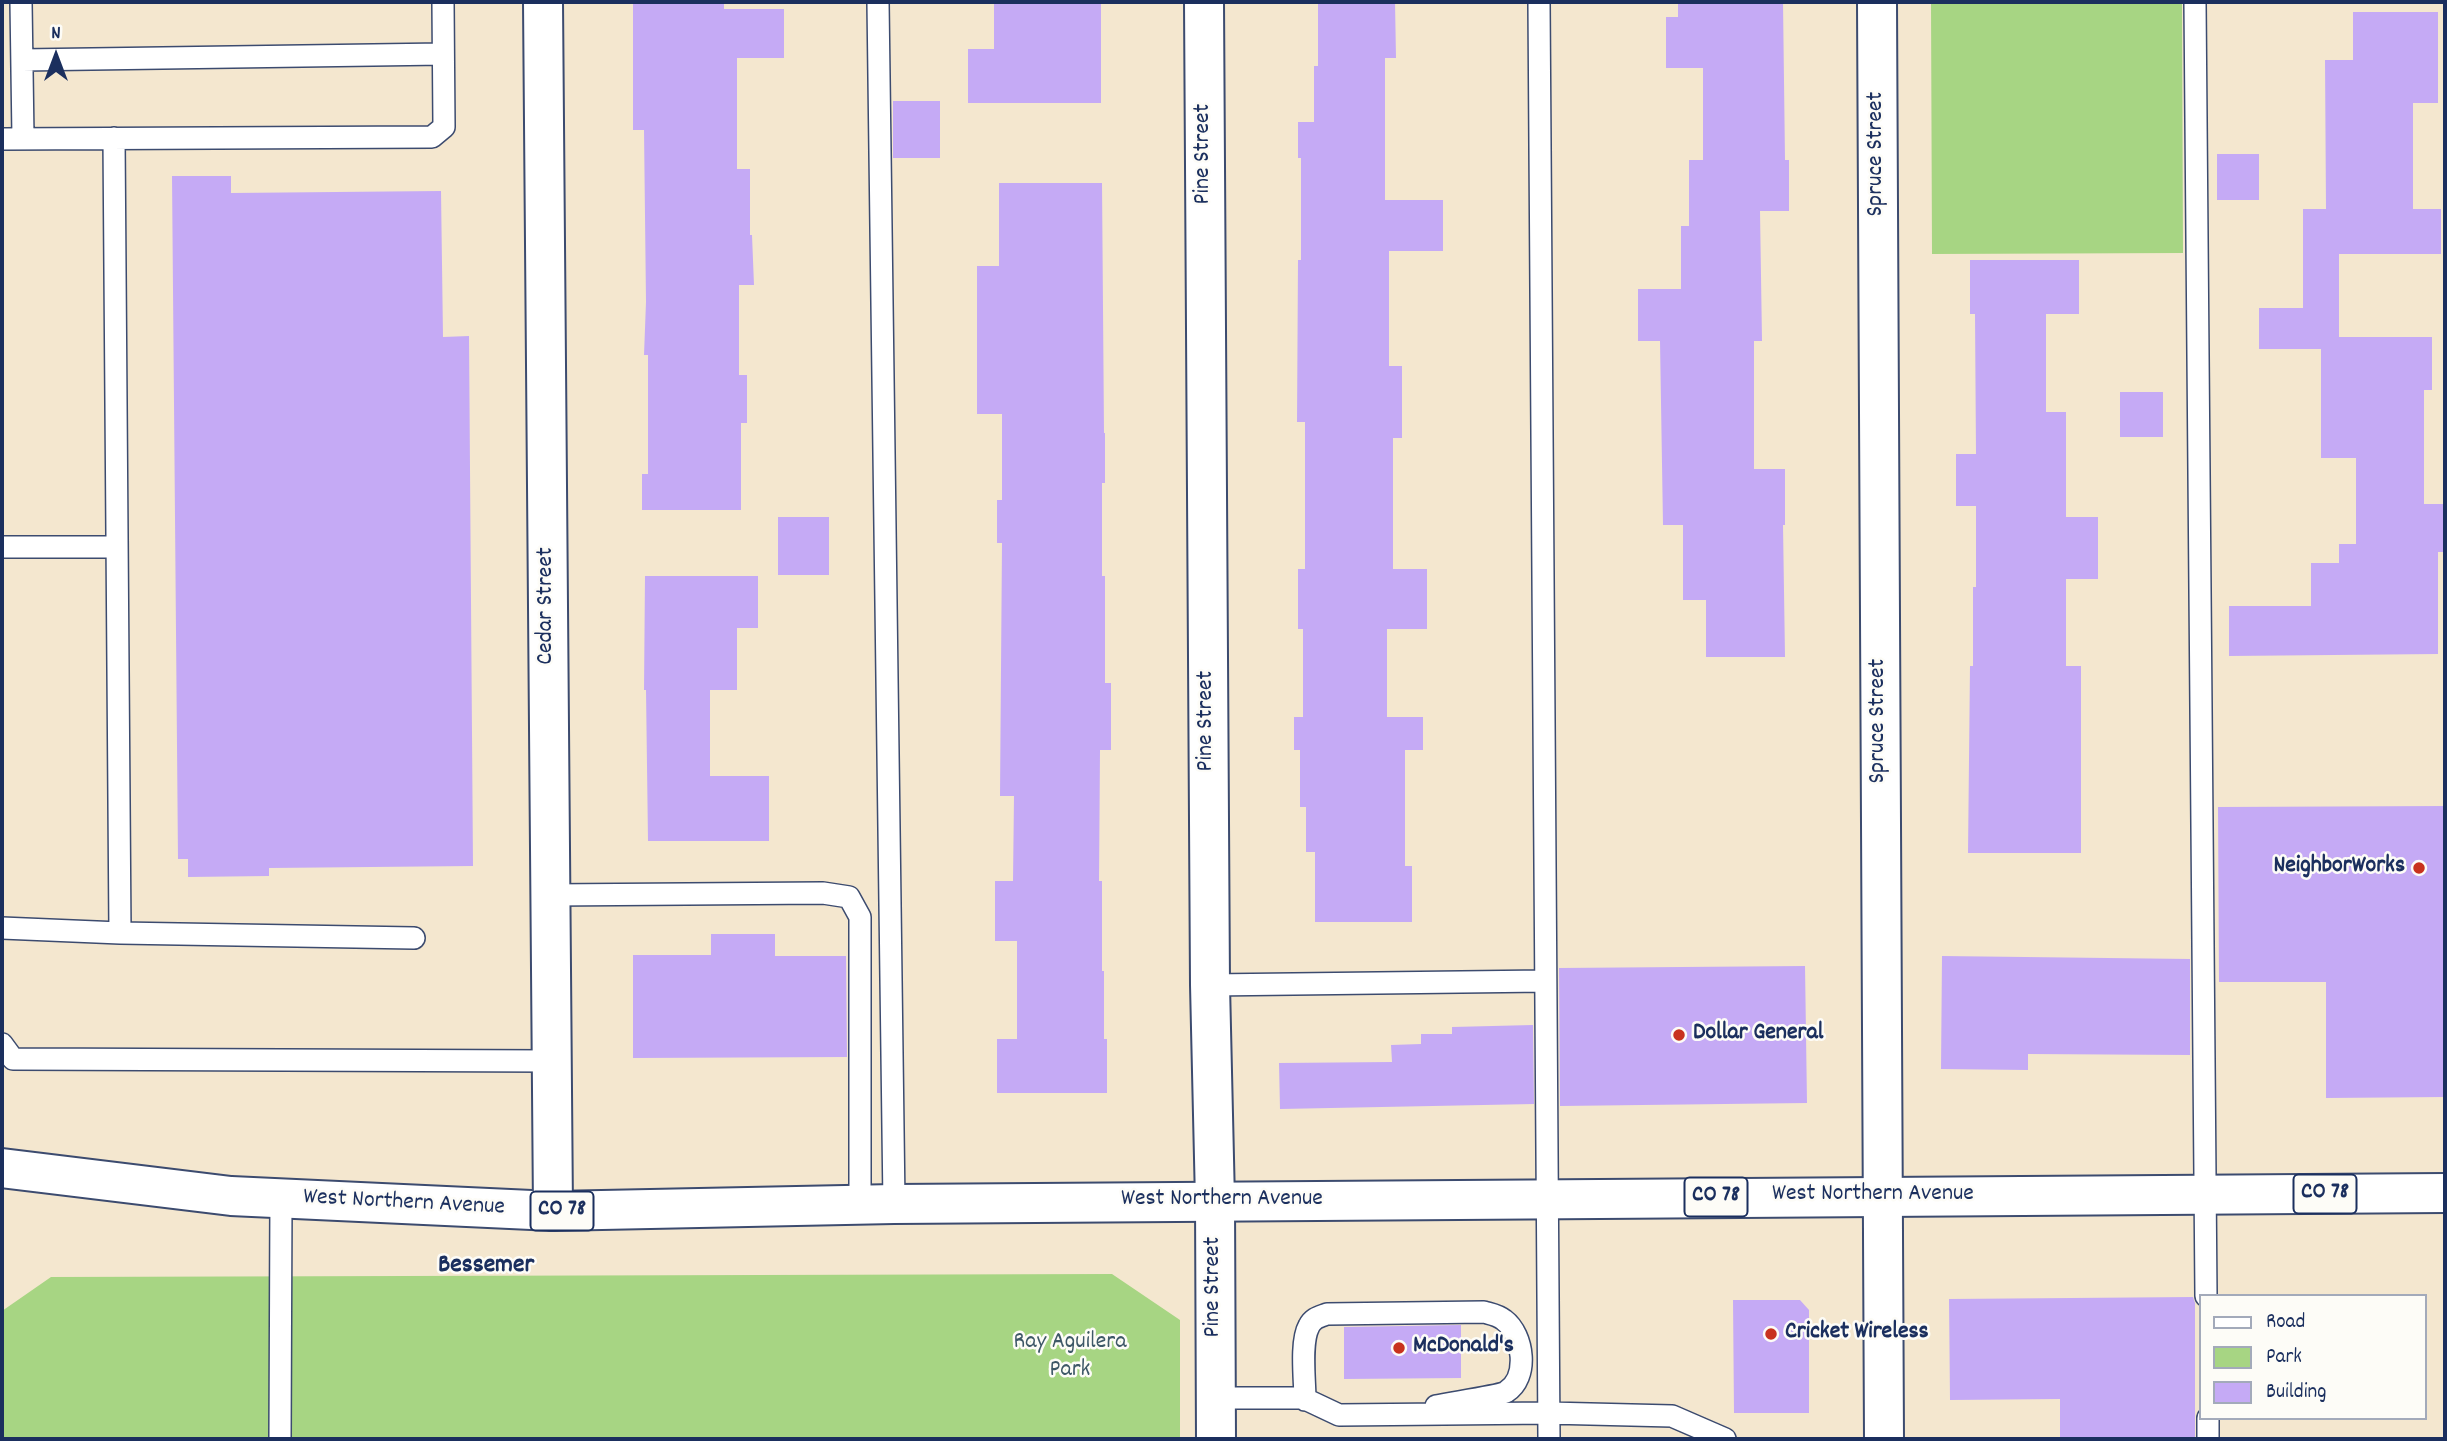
<!DOCTYPE html>
<html>
<head>
<meta charset="utf-8">
<style>
  body { margin:0 }
  #map { position:relative; width:2447px; height:1441px; overflow:hidden; background:#f4e7cf; font-family:Dekko,sans-serif }
  canvas { display:block }
  .frame { position:absolute; inset:0; border:4px solid #1b2f5e; pointer-events:none }
  .legend { position:absolute; left:2199px; top:1294px; width:228px; height:126px; box-sizing:border-box; background:#fdfcf7; border:2px solid #a3aaba; margin:0; padding:9px 12px; list-style:none; font-size:21px; color:#1b2f5e }
  .legend li { display:flex; align-items:center; gap:14px; height:35px }
  .legend b { width:35px; border:2px solid #a3aaba }
  .north { position:absolute; left:21px; top:21px; width:70px; height:70px; -webkit-text-stroke:5px #fdfcf7; paint-order:stroke; rotate:0deg; font-size:19px; font-weight:700; line-height:28px; text-align:center; color:#1b2f5e }
  .north::after { content:''; display:block; margin:auto; width:24px; height:32px; background:#1b2f5e; clip-path:polygon(50% 0,100% 100%,50% 72%,0 100%) }
</style>
</head>
<body>
<div id="map">
<canvas width="2447" height="1441"></canvas>
<div class="frame"></div>
<ul class="legend">
<li><b style="height:9px;background:#fff"></b>Road</li>
<li><b style="height:19px;background:#a7d583"></b>Park</li>
<li><b style="height:19px;background:#c5aaf5"></b>Building</li>
</ul>
<div class="north">N</div>
</div>
<script>
const c = document.querySelector('canvas').getContext('2d');
c.lineJoin = 'round';
function fillPath(path, color) {
  c.fillStyle = color;
  c.fill(path, 'evenodd');
}
function trace(path, color, width, dash) {
  c.strokeStyle = color;
  c.lineWidth = width;
  c.lineCap = dash ? 'butt' : 'round';
  c.setLineDash(dash || []);
  c.stroke(path);
}
function drawText(font, color, halo, rows, align = 'center') {
  c.font = font + ' Dekko,sans-serif';
  c.lineWidth = 5;
  c.setLineDash([]);
  c.textBaseline = 'middle';
  c.strokeStyle = halo;
  c.fillStyle = color;
  for (const [text, x, y, turn = 0] of rows) {
    c.save();
    c.translate(x, y);
    c.rotate((+turn || 0) * Math.PI / 180);
    c.textAlign = isNaN(turn) ? turn : align;
    if (halo) c.strokeText(text, 0, 0);
    c.fillText(text, 0, 0);
    c.restore();
  }
}
fillPath(new Path2D(`
  M 1931,2 L 2182,2 L 2183,253 L 1932,254 Z
  M 1112,1274 L 1180,1320 L 1180,1439 L 2,1439 L 2,1311 L 51,1277 Z`), '#a7d583');
fillPath(new Path2D(`
  M 633,2 L 724,2 L 724,9 L 784,9 L 784,58 L 737,58 L 737,169 L 750,169 L 750,235 L 752,235 L 754,285 L 739,285 L 739,375 L 747,375 L 747,423 L 741,423 L 741,510 L 642,510 L 642,474 L 648,474 L 648,355 L 644,355 L 646,302 L 644,130 L 633,130 Z
  M 994,2 L 1101,2 L 1101,103 L 968,103 L 968,49 L 994,49 Z
  M 1318,2 L 1395,2 L 1396,58 L 1385,58 L 1385,200 L 1443,200 L 1443,251 L 1389,251 L 1389,366 L 1402,366 L 1402,438 L 1393,438 L 1393,569 L 1427,569 L 1427,629 L 1387,629 L 1387,717 L 1423,717 L 1423,750 L 1405,750 L 1405,866 L 1412,866 L 1412,922 L 1315,922 L 1315,852 L 1306,852 L 1306,807 L 1300,807 L 1300,750 L 1294,750 L 1294,717 L 1303,717 L 1303,629 L 1298,629 L 1298,569 L 1305,569 L 1305,422 L 1297,422 L 1298,260 L 1301,260 L 1301,158 L 1298,158 L 1298,122 L 1314,122 L 1314,66 L 1318,66 Z
  M 1678,2 L 1783,2 L 1785,160 L 1789,160 L 1789,211 L 1760,211 L 1762,341 L 1754,341 L 1754,469 L 1785,469 L 1785,525 L 1783,525 L 1785,657 L 1706,657 L 1706,600 L 1683,600 L 1683,525 L 1663,525 L 1660,341 L 1638,341 L 1638,289 L 1681,289 L 1681,226 L 1689,226 L 1689,160 L 1703,160 L 1703,68 L 1666,68 L 1666,17 L 1678,17 Z
  M 2353,12 L 2438,12 L 2438,103 L 2413,103 L 2413,209 L 2441,209 L 2441,254 L 2339,254 L 2339,337 L 2432,337 L 2432,390 L 2424,390 L 2424,504 L 2445,504 L 2445,552 L 2438,552 L 2438,654 L 2229,656 L 2229,606 L 2311,606 L 2311,563 L 2339,563 L 2339,544 L 2356,544 L 2356,458 L 2321,458 L 2321,349 L 2259,349 L 2259,308 L 2303,308 L 2303,209 L 2326,209 L 2325,60 L 2353,60 Z
  M 893,101 L 940,101 L 940,158 L 893,158 Z
  M 2217,154 L 2259,154 L 2259,200 L 2217,200 Z
  M 172,176 L 231,176 L 231,193 L 441,191 L 443,337 L 469,336 L 473,866 L 269,868 L 269,876 L 188,877 L 188,859 L 178,859 Z
  M 999,183 L 1102,183 L 1104,433 L 1105,433 L 1105,483 L 1102,483 L 1102,576 L 1105,576 L 1105,683 L 1111,683 L 1111,750 L 1100,750 L 1099,881 L 1102,881 L 1102,971 L 1104,971 L 1104,1039 L 1107,1039 L 1107,1093 L 997,1093 L 997,1039 L 1017,1039 L 1017,941 L 995,941 L 995,881 L 1013,881 L 1014,796 L 1000,796 L 1002,543 L 997,543 L 997,500 L 1002,500 L 1002,414 L 977,414 L 977,266 L 999,266 Z
  M 1970,260 L 2079,260 L 2079,314 L 2046,314 L 2046,412 L 2066,412 L 2066,517 L 2098,517 L 2098,579 L 2066,579 L 2066,666 L 2081,666 L 2081,853 L 1968,853 L 1970,666 L 1973,666 L 1973,587 L 1976,587 L 1976,506 L 1956,506 L 1956,454 L 1976,454 L 1975,314 L 1970,314 Z
  M 2120,392 L 2163,392 L 2163,437 L 2120,437 Z
  M 778,517 L 829,517 L 829,575 L 778,575 Z
  M 645,576 L 758,576 L 758,628 L 737,628 L 737,690 L 710,690 L 710,776 L 769,776 L 769,841 L 648,841 L 646,690 L 644,690 Z
  M 2445,806 L 2445,1097 L 2326,1098 L 2326,982 L 2219,982 L 2218,807 Z
  M 711,934 L 775,934 L 775,956 L 846,956 L 847,1057 L 633,1058 L 633,955 L 711,955 Z
  M 1942,956 L 2190,959 L 2190,1055 L 2028,1054 L 2028,1070 L 1941,1069 Z
  M 1805,966 L 1807,1103 L 1560,1106 L 1559,968 Z
  M 1533,1025 L 1534,1104 L 1280,1109 L 1279,1063 L 1392,1062 L 1391,1045 L 1421,1044 L 1421,1034 L 1452,1034 L 1452,1027 Z
  M 2193,1297 L 2195,1303 L 2195,1439 L 2060,1439 L 2060,1399 L 1950,1400 L 1949,1299 Z
  M 1733,1300 L 1800,1300 L 1809,1310 L 1809,1413 L 1734,1413 Z
  M 1461,1325 L 1461,1378 L 1344,1379 L 1344,1327 Z`), '#c5aaf5');
const lane = new Path2D(`
  M 21,2 L 23,138
  M 878,2 L 894,1204
  M 1539,2 L 1549,1439
  M 2195,2 L 2206,1296
  M 22,60 L 443,54
  M 114,138 L 120,933
  M 2,139 L 432,137 L 444,127 L 443,2
  M 2,547 L 117,547
  M 550,895 L 823,893 L 849,897 L 860,917 L 860,1204
  M 2,928 L 120,933 L 414,938
  M 1210,985 L 1545,981
  M 2,1044 L 13,1059 L 552,1061
  M 1216,1398 L 1303,1398 L 1339,1415 L 1549,1413 L 1672,1416 L 1725,1439
  M 1305,1400 C 1305,1381 1300,1342 1309,1326 C 1313,1318 1319,1317 1327,1314 L 1484,1312 C 1491,1314 1498,1315 1504,1320 C 1524,1335 1529,1378 1506,1392 C 1499,1396 1449,1403 1436,1406
  M 2208,1418 L 2208,1439
  M 280,1439 L 281,1198`);
const street = new Path2D(`
  M 543,2 L 553,1211
  M 1204,2 L 1210,985 L 1215,1201 L 1216,1439
  M 1877,2 L 1884,1439`);
const primary = new Path2D(`
  M 2,1168 L 231,1196 L 553,1211 L 894,1204 L 2445,1193`);
trace(lane, '#3c4b6f', 24);
trace(street, '#3c4b6f', 42);
trace(primary, '#3c4b6f', 42);
trace(lane, '#fff', 21);
trace(street, '#fff', 38);
trace(primary, '#fff', 38);
for (const [x, y, r, color] of [
  [2419,868,7,"#c8321e"],
  [1679,1035,7,"#c8321e"],
  [1771,1334,7,"#c8321e"],
  [1399,1348,7,"#c8321e"]
]) {
  const dot = new Path2D();
  dot.arc(x, y, r, 0, 2 * Math.PI);
  c.fillStyle = color;
  c.fill(dot);
  trace(dot, '#fdfcf7', 2.5);
}
for (const [x, y, w] of [
  [2325,1194,63],
  [1716,1197,63],
  [562,1211,63]
]) {
  const box = new Path2D();
  box.roundRect(x - w / 2, y - 19.5, w, 39, 5);
  c.fillStyle = '#fdfcf7';
  c.fill(box);
  trace(box, '#1b2f5e', 2);
}
drawText('bold 23px', '#1b2f5e', null, [
  ["CO 78",2325,1194],
  ["CO 78",1716,1197],
  ["CO 78",562,1211]
]);
drawText('24px', '#1b2f5e', '#fdfcf7', [
  ["Pine Street",1205,154,-90],
  ["Spruce Street",1878,154,-90],
  ["Cedar Street",548,606,-90],
  ["Pine Street",1208,721,-90],
  ["Spruce Street",1880,721,-90],
  ["West Northern Avenue",1873,1196],
  ["West Northern Avenue",1222,1201],
  ["West Northern Avenue",404,1204,3],
  ["Pine Street",1215,1287,-90]
]);
drawText('bold 24px', '#1b2f5e', '#fdfcf7', [
  ["NeighborWorks",2405,868,"right"],
  ["Dollar General",1693,1035],
  ["Cricket Wireless",1785,1334],
  ["McDonald's",1413,1348]
], 'left');
drawText('24px', '#3e5867', '#fdfcf7', [
  ["Ray Aguilera",1070,1344],
  ["Park",1070,1372]
]);
drawText('bold 26px', '#1b2f5e', '#fdfcf7', [
  ["Bessemer",486,1267]
]);
</script>
</body>
</html>
